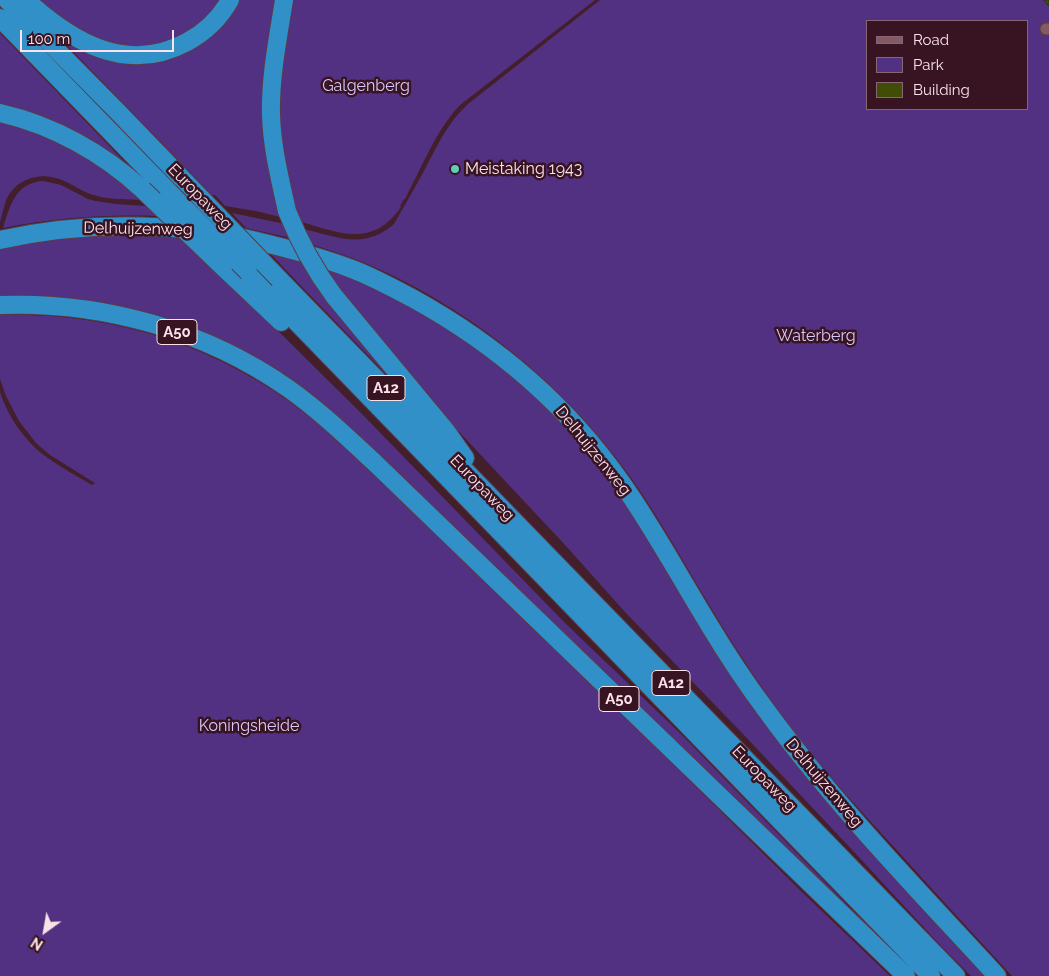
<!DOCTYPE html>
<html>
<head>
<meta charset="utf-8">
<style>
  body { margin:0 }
  #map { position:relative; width:1049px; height:976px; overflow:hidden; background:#431e2b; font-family:Raleway,sans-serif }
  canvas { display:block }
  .legend { position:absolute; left:866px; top:20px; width:162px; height:90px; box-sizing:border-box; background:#381422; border:1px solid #866672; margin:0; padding:6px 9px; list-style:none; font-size:15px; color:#fbe2e9 }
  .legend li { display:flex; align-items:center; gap:10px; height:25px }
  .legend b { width:25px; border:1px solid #866672 }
  .north { position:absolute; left:20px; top:906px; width:50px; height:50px; -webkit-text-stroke:4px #381422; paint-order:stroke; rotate:212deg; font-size:14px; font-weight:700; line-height:20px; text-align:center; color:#fbe2e9 }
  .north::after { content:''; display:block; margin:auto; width:18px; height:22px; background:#fbe2e9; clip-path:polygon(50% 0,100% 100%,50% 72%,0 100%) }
  .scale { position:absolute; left:20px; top:30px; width:154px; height:22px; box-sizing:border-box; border:2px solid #fbe2e9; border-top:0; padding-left:6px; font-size:15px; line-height:18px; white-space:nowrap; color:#fbe2e9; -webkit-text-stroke:4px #381422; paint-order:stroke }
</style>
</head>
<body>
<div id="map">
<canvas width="1049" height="976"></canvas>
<ul class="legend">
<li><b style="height:6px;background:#835966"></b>Road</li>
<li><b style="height:14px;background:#523183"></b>Park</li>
<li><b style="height:14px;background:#414c07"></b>Building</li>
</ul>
<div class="north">N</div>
<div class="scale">100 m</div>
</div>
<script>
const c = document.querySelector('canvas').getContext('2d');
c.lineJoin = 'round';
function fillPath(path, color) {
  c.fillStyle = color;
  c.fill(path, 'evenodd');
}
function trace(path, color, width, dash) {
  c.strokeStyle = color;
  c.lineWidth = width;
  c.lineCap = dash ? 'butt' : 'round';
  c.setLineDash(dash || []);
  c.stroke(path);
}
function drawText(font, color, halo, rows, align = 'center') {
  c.font = font + ' Raleway,sans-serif';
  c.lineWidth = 5;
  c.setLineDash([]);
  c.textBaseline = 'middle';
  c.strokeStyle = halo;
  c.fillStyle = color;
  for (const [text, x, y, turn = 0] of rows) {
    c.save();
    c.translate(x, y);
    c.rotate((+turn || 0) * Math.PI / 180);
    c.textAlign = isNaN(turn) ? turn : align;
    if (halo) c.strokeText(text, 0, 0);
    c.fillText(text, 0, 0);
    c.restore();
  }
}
fillPath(new Path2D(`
  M 38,0 L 222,0 L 200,25 L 166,43 L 130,48 L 98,40 L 66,24 Z
  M 236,0 L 278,0 L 274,24 L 284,218 L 256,211 L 225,206 L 215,195 L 212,195 L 58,36 L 60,34 L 158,59 Z
  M 290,0 L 595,0 L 460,105 C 436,130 421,169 405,199 L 404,199 L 400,206 L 401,207 C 373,248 340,233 301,222 L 296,209 L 285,172 L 277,98 Z
  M 600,0 L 1049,0 L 1049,976 L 1012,976 C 972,933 932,889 893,846 C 858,808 822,769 791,728 C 765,692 739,655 716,616 C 687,569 661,520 629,475 C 561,381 463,302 355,259 C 341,254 326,249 311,244 L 304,229 C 337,237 364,250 394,224 C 404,206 415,188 425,169 C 439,143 446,125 468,104 ZM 868,21 L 1028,21 L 1028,109 L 868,109 Z
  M 0,33 L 145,183 L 0,108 Z
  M 0,122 C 33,130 65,142 94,161 C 111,172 127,187 143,200 C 128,199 111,200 97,196 C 84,193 74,185 62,180 C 41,171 16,178 6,200 C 4,207 2,215 0,222 Z
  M 43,181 L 61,185 L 88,199 L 95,201 L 116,204 L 146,206 L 158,216 C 106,214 54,218 3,228 C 10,206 15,183 43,181 Z
  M 232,213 L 285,224 L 291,238 L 246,228 Z
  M 91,233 L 180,235 L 257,310 L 363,415 L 565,623 L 683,736 L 890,949 L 370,448 L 224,343 L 0,298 L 0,246 Z
  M 267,250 L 304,261 L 419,410 C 370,355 317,304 267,250 Z
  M 324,267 L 349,276 L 396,297 L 484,352 L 558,417 L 617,488 L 703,628 L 988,976 L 971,976 L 942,947 L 855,853 L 743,734 L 625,612 L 566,546 L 448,420 L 357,313 Z
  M 0,315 C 112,312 218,345 307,415 C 336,438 362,464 389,489 L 680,771 L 803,893 L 890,976 L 0,976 L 0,392 C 8,417 26,443 48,458 C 62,468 77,476 92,485 L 95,483 L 50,455 L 36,443 L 19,421 L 6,396 L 0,379 Z`), '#523183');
const building = new Path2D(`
  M 1044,0 L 1049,0 L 1049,6 Z`);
fillPath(building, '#414c07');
trace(building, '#2e3505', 1);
const minor = new Path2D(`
  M 1046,29 L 1049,29`);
const highway = new Path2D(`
  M 7,0 L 117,111 L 198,195
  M 26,0 C 71,41 126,75 187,42 C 204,33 220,18 230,0
  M 284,0 C 278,38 270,77 271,115 C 272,148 280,179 287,211
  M 0,18 L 169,192
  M 0,113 C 53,125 103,153 143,190
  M 230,235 C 271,244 313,254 352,269 C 373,277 393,288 412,298 C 494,343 567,405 621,482 C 653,527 679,576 708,623 C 726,653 745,682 766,710 C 835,805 918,890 997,976
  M 0,240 C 64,226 128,223 192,230
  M 223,267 L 281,322
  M 248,272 L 931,976
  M 279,279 L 956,976
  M 334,296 L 446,431 L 465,458
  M 0,305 C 102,301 205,330 289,389 C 320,411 347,437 375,463 L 906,976`);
trace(minor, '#5a3b47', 14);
trace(highway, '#5a3b47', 20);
trace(minor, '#835966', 11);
trace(highway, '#3090c7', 18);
const highwayBridge = new Path2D(`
  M 143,190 L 223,267
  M 169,192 L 248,272
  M 198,195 L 279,279
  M 287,211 C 299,241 314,269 334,296`);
trace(highwayBridge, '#5a3b47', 20, []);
trace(highwayBridge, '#3090c7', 18);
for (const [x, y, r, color] of [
  [455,169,5,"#5eceb8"]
]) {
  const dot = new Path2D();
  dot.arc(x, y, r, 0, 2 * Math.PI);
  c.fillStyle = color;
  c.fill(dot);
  trace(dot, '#381422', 2);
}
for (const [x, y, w] of [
  [177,332,40],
  [386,388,38],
  [671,683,38],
  [619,699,40]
]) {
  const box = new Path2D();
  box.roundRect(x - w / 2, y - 12.5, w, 25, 4);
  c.fillStyle = '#381422';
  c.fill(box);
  trace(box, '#fbe2e9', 1);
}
drawText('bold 15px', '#fbe2e9', null, [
  ["A50",177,332],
  ["A12",386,388],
  ["A12",671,683],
  ["A50",619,699]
]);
drawText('16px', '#d8c9fb', '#381422', [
  ["Galgenberg",366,86],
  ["Waterberg",816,336],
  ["Koningsheide",249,726]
]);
drawText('16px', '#fbe2e9', '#381422', [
  ["Meistaking 1943",465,169]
], 'left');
drawText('16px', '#fbe2e9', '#381422', [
  ["Europaweg",200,197,46],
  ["Delhuijzenweg",138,229,1],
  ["Delhuijzenweg",593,451,51],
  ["Europaweg",482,488,46],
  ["Europaweg",764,779,46],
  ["Delhuijzenweg",824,783,50]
]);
</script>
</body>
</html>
